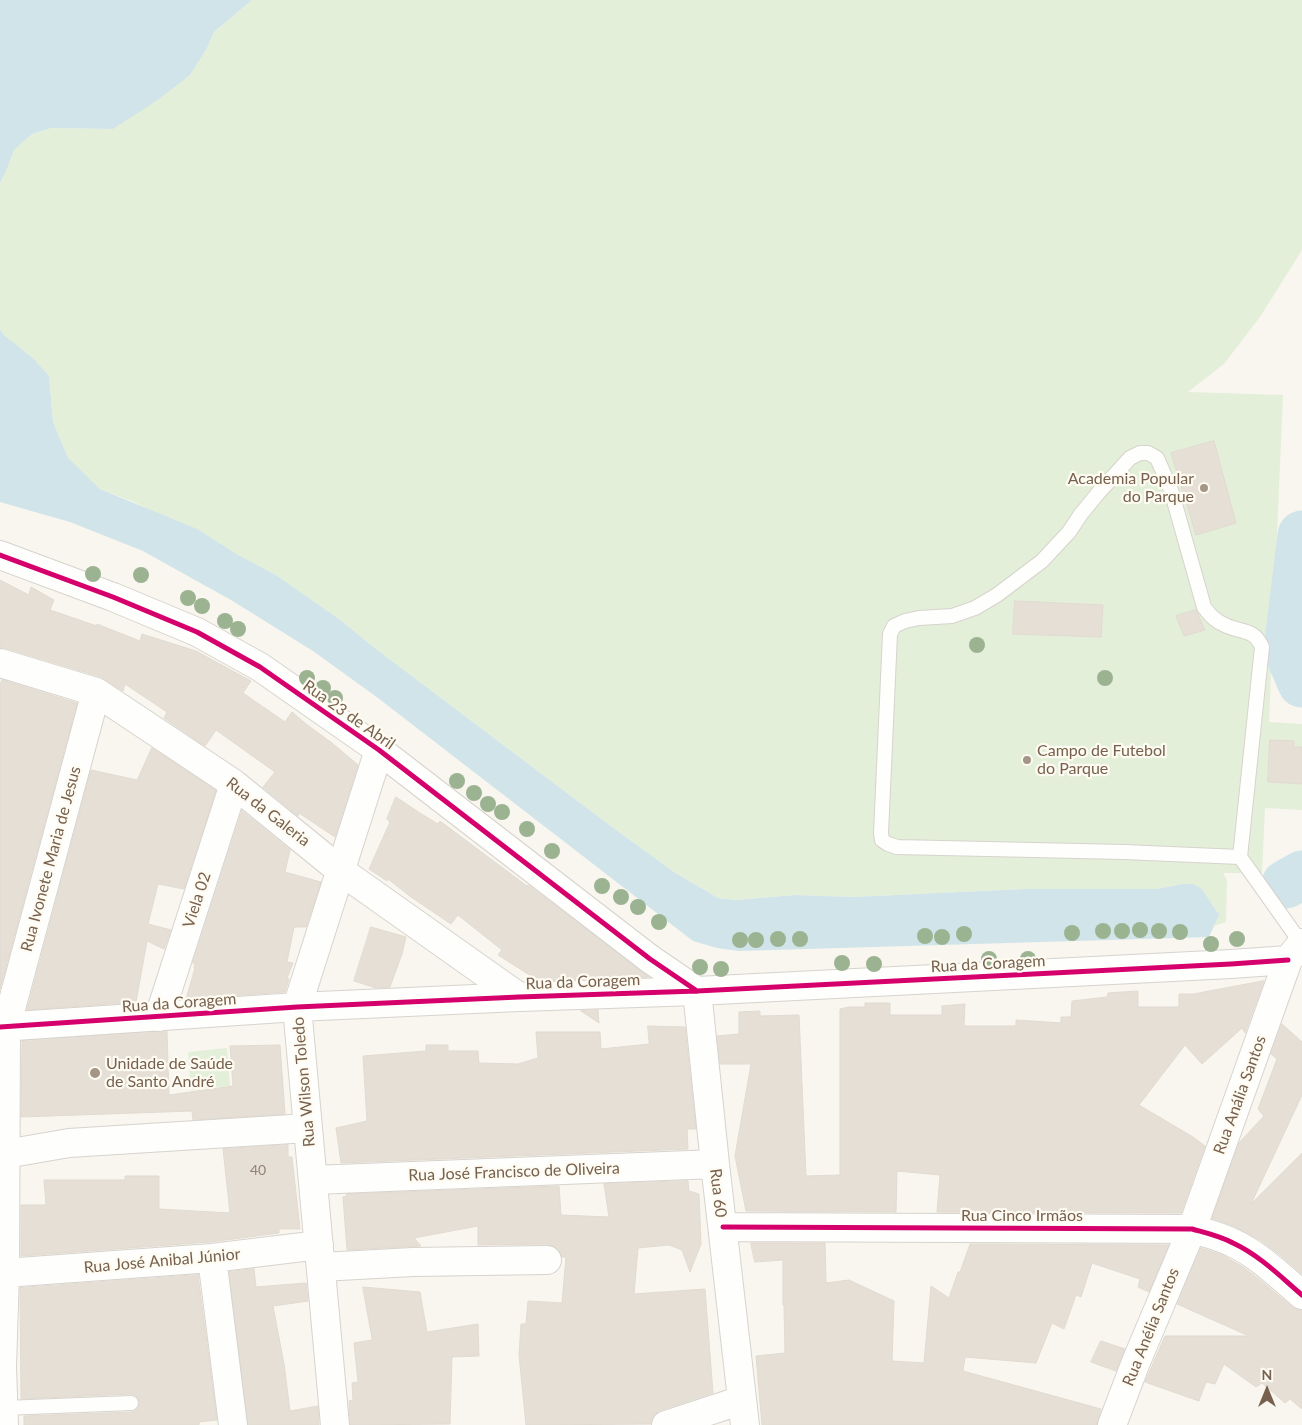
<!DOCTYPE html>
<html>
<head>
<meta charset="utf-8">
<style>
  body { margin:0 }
  #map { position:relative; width:1302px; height:1425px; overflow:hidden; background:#f8f6ef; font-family:Lato,sans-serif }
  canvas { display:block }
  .north { position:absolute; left:1242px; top:1365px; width:50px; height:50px; -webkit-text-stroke:4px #fefbf2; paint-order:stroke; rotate:0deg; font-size:14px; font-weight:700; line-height:20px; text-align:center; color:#77614e }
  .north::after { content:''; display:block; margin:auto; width:18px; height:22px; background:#77614e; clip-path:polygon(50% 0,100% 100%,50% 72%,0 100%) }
</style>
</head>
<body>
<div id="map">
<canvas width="1302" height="1425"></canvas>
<div class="north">N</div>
</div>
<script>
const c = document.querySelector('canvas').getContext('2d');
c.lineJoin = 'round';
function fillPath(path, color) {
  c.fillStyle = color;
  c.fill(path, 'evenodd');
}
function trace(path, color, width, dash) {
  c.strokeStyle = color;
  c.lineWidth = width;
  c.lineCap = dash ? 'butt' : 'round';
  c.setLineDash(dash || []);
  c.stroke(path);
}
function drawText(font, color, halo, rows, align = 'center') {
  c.font = font + ' Lato,sans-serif';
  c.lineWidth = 4.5;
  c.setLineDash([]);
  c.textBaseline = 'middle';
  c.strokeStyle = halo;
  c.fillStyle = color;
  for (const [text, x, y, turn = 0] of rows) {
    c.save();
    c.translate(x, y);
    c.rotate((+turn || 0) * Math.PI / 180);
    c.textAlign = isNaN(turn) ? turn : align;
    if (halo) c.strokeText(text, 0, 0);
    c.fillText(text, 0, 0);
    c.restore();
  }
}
fillPath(new Path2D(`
  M 252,0 L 1302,0 L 1302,250 L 1260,317 L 1224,364 L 1188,392 L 1283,395 L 1269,722 L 1302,724 L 1302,810 L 1265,808 L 1262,873 L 1223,873 L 1227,880 L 1226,922 L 1214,926 L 1220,913 L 1217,912 L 1202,889 L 1182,884 L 1157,889 L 1024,889 L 853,897 L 795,895 L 735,900 L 718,898 L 674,872 L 608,824 L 376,649 L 339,619 L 276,575 L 134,502 L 100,489 L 68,459 L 53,422 L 49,376 L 34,359 L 4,335 L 0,329 L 0,183 L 7,169 L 14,150 L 32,134 L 51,128 L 113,129 L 190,75 L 206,50 L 214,32 Z
  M 227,1048 L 230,1086 L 191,1090 L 188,1052 Z`), '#e4efda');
fillPath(new Path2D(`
  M 0,0 L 252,0 L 214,32 L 206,50 L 190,75 L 159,99 L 113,129 L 51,128 L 32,134 L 14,150 L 7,169 L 0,183 Z
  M 0,329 L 4,335 L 34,359 L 49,376 L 53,422 L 68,458 L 100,489 L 197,529 L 238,555 L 276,575 L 339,619 L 376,649 L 608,824 L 674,872 L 718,898 L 735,900 L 795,895 L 853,897 L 1024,889 L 1157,889 L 1182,884 L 1193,884 L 1202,889 L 1217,912 L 1220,913 L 1209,937 L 739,951 L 717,948 L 693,941 L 378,698 L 313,651 L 231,600 L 143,551 L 70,522 L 0,502 Z`), '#d0e4e9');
trace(new Path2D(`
  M 1302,535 L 1288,650 L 1302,683
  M 1286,884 L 1302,875`), '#d0e4e9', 49);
const building = new Path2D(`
  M 1214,441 L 1236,523 L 1196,535 L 1171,453 Z
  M 0,580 L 29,595 L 31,587 L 54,600 L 50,610 L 97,626 L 97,624 L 140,641 L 142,634 L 196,651 L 251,681 L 243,693 L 285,722 L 292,712 L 306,724 L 332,743 L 358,765 L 335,837 L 299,813 L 298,816 L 263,787 L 275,772 L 216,730 L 205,746 L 164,718 L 167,712 L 125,684 L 123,691 L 101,677 L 5,648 L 0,648 Z
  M 1015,601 L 1103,605 L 1101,637 L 1013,634 Z
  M 1196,610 L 1205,630 L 1184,636 L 1176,616 Z
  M 2,680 L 77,703 L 0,989 L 0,686 Z
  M 1270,740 L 1294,741 L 1294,747 L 1302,747 L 1302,784 L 1268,782 Z
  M 152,748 L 216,790 L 184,889 L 158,884 L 148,924 L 171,930 L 164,949 L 147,941 L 136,1002 L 27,1010 L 91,770 L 137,780 Z
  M 396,797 L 420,813 L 438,824 L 440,821 L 452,830 L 527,886 L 528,885 L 649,977 L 539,981 L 498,955 L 502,950 L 458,915 L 451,924 L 411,897 L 388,879 L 387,881 L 369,869 L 390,822 L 387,819 Z
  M 242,811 L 290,850 L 285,872 L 321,882 L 306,927 L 294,927 L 287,962 L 293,963 L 287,978 L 289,979 L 285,992 L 186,999 L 195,968 L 194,968 L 195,964 L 193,963 Z
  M 371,927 L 406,937 L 402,954 L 390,987 L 376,988 L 354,981 Z
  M 1264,981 L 1245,1033 L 1242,1028 L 1202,1064 L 1185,1045 L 1139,1105 L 1193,1137 L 1205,1146 L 1181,1213 L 937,1212 L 940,1175 L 897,1171 L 896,1212 L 746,1211 L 735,1156 L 751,1064 L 720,1064 L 717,1036 L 739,1034 L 739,1012 L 760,1011 L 760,1016 L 799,1015 L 806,1176 L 840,1175 L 840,1009 L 849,1007 L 865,1007 L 865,1003 L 890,1003 L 890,1015 L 942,1015 L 942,1006 L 965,1004 L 964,1026 L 1016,1026 L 1016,1020 L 1061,1023 L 1061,1017 L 1071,1017 L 1072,1001 L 1107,997 L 1108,993 L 1138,991 L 1138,1007 L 1179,1007 L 1179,994 L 1193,994 Z
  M 598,1010 L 599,1023 L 581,1011 Z
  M 1282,1024 L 1302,1042 L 1302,1095 L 1251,1204 L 1302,1153 L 1302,1274 L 1279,1254 L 1260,1240 L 1234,1226 L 1212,1218 L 1239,1143 L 1264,1116 L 1258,1109 L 1277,1059 L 1271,1054 Z
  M 648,1026 L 685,1027 L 696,1129 L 687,1129 L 688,1149 L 341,1163 L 336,1128 L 367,1121 L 363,1056 L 426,1051 L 426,1045 L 448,1045 L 448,1051 L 478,1051 L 479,1063 L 518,1064 L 538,1058 L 536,1032 L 600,1032 L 601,1049 L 649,1044 Z
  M 167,1031 L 169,1095 L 233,1086 L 230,1046 L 280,1045 L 285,1114 L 193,1120 L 192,1111 L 21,1117 L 22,1041 Z
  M 288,1145 L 288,1157 L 292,1157 L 300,1229 L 279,1229 L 279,1233 L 210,1242 L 21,1256 L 21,1205 L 46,1205 L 44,1180 L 125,1180 L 125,1176 L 159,1176 L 159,1209 L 230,1213 L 223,1149 Z
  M 688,1181 L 689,1191 L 699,1194 L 701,1244 L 690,1272 L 682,1250 L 669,1245 L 638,1248 L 634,1294 L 705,1289 L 713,1393 L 661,1410 L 654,1415 L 651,1424 L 526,1425 L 519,1355 L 521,1324 L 526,1324 L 528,1301 L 562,1303 L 566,1257 L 562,1257 L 560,1252 L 555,1247 L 547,1244 L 478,1245 L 478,1226 L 414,1238 L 421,1246 L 347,1250 L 343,1197 L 347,1196 L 346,1194 L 559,1186 L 561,1215 L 609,1217 L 604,1184 Z
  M 751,1243 L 825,1243 L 826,1283 L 849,1280 L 894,1301 L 892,1361 L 924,1363 L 931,1286 L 949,1298 L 958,1272 L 960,1272 L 970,1244 L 1169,1245 L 1149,1292 L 1138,1287 L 1140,1279 L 1092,1263 L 1081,1297 L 1076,1295 L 1064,1329 L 1052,1323 L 1036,1363 L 965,1357 L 963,1371 L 1101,1409 L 1097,1425 L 762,1425 L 756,1356 L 785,1353 L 784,1305 L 783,1305 L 783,1260 L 755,1262 Z
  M 1201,1248 L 1222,1255 L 1243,1267 L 1259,1279 L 1292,1307 L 1298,1310 L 1302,1310 L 1302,1409 L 1290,1399 L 1285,1403 L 1262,1383 L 1256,1387 L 1224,1364 L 1215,1384 L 1206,1382 L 1199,1401 L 1145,1382 L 1165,1336 L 1249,1336 L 1177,1304 Z
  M 254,1269 L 256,1287 L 306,1283 L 308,1301 L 273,1306 L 284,1364 L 290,1411 L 318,1406 L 319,1425 L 248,1425 L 229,1272 Z
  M 198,1275 L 217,1420 L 199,1422 L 199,1425 L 24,1425 L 24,1416 L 131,1412 L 136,1410 L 140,1403 L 138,1398 L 135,1395 L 131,1394 L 21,1399 L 20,1288 Z
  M 363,1287 L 420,1292 L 427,1332 L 478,1324 L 479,1356 L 452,1357 L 450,1424 L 350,1425 L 349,1401 L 353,1400 L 352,1383 L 358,1382 L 354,1343 L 372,1340 Z
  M 1101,1341 L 1125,1349 L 1116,1371 L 1091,1362 Z`);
fillPath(building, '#e5dfd6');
trace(building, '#e1dad1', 1);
const service = new Path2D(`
  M 1240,857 L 1124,852 L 897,847 L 888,844 L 882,840 L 881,833 L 890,634 L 894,626 L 905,621 L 919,618 L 952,616 L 975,608 L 997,595 L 1042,561 L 1069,532 L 1081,514 L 1099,492 L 1130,458 L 1140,453 L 1148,453 L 1157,458 L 1171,490 L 1204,607 C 1210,615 1215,621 1225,625 C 1241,633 1254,628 1262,647 L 1240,857 L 1301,943
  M 4,1408 L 131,1403`);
const minor = new Path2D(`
  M 0,555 L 113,597 L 197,632 L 260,667 L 379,750 L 650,959 L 697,991
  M 0,663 L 96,692 L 234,784 L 341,871 L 519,997
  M 697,991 L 715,1164 L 745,1425
  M 159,1017 L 234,784
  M 0,1027 L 297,1007 L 519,997 L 697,991 L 1231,964 L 1288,960
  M 0,1155 L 69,1143 L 308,1128
  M 313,1180 L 715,1164
  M 723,1227 L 1192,1229 C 1206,1233 1220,1236 1233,1243 C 1259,1255 1280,1276 1302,1295
  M 212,1258 L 233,1425
  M 321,1267 L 413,1262 L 547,1260
  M 5,1273 L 212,1258 L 319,1245
  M 4,1425 L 2,1367 L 5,1273 L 6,1027 L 96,692
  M 335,1425 L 297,1007 L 379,750
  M 666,1425 L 742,1400
  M 1112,1425 L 1136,1362 L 1192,1229 L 1288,960 L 1302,943`);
trace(service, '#d7d3cd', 16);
trace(minor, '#d7d3cd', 30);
trace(service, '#fefefd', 14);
trace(minor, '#fefefd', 28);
trace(new Path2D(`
  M 0,555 L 113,597 L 197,632 L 260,667 L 379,750 L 650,959 L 697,991
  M 0,1027 L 297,1007 L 519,997 L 697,991 L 1231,964 L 1288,960
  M 723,1227 L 1192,1229 C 1206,1233 1220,1236 1233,1243 C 1259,1255 1280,1276 1302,1295`), '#d6006c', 5);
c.fillStyle = '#9cb392';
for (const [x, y] of [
  [93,574],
  [141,575],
  [188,598],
  [202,606],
  [225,621],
  [238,629],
  [977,645],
  [307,678],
  [1105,678],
  [323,688],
  [335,698],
  [457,781],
  [474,793],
  [488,804],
  [502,812],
  [527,829],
  [552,851],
  [602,886],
  [621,897],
  [638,907],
  [659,922],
  [1140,930],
  [1103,931],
  [1122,931],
  [1159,931],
  [1180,932],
  [1072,933],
  [964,934],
  [925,936],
  [942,937],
  [778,939],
  [800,939],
  [1237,939],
  [740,940],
  [756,940],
  [1211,944],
  [989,959],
  [1028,959],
  [842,963],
  [874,964],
  [700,967],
  [721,969]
]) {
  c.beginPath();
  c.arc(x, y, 8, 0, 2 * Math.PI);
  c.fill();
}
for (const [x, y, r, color] of [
  [1204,488,5,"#a49586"],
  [1027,760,5,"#a49586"],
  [95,1073,6,"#a49586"]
]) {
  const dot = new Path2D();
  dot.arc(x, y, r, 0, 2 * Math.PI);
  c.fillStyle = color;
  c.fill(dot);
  trace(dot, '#fefbf2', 2);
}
drawText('14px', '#948272', null, [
  ["40",258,1170]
]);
drawText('16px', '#77614e', '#fefbf2', [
  ["Academia Popular",1194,479,"right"],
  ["do Parque",1194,497,"right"],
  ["Campo de Futebol",1037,751],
  ["do Parque",1037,769],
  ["Unidade de Saúde",106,1064],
  ["de Santo André",106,1082]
], 'left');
drawText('16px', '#77614e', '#fefbf2', [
  ["Rua 23 de Abril",349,715,35],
  ["Rua da Galeria",268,812,38],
  ["Rua Ivonete Maria de Jesus",51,859,-75],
  ["Viela 02",197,900,-72],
  ["Rua da Coragem",988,964,-3],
  ["Rua da Coragem",583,982,-2],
  ["Rua da Coragem",179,1003,-4],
  ["Rua Wilson Toledo",304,1082,-95],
  ["Rua Anália Santos",1240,1095,-70],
  ["Rua José Francisco de Oliveira",514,1172,-2],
  ["Rua 60",718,1193,83],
  ["Rua Cinco Irmãos",1022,1216],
  ["Rua José Anibal Júnior",162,1261,-5],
  ["Rua Anélia Santos",1151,1327,-68]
]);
</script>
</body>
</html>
